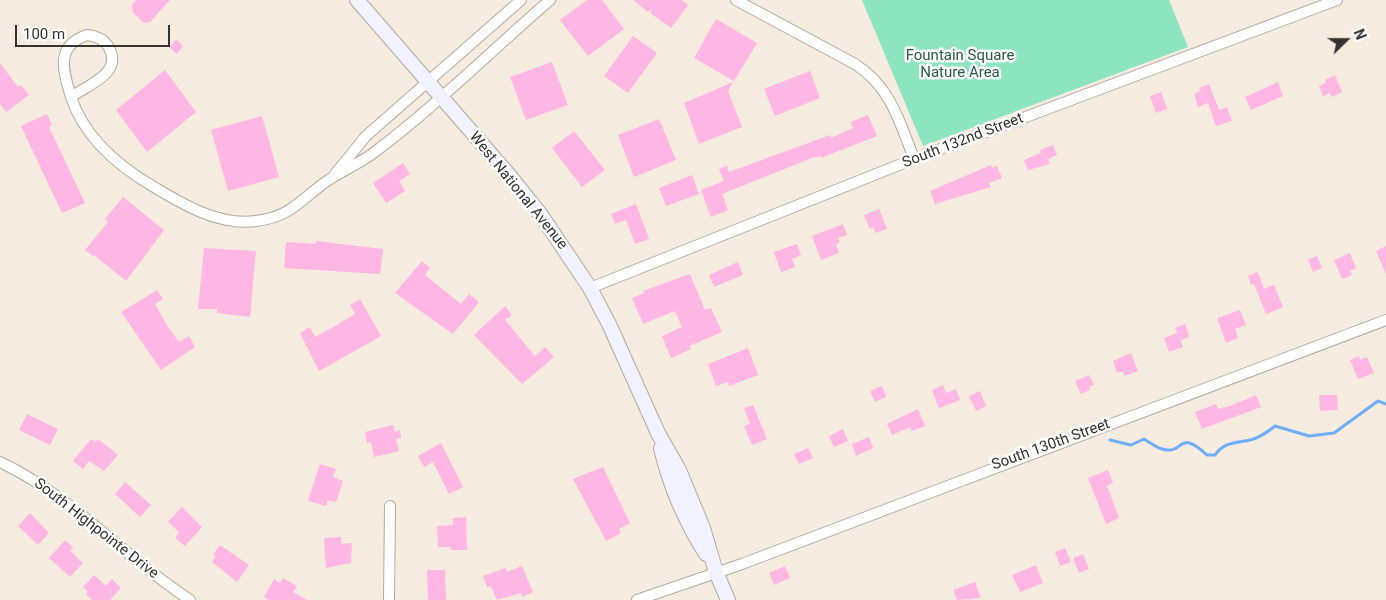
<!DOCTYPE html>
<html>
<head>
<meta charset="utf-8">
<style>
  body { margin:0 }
  #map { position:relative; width:1386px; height:600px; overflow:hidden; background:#f6ebdf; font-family:Roboto,sans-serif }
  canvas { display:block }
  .north { position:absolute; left:1321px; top:15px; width:50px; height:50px; -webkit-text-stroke:4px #fff; paint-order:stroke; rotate:68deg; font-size:14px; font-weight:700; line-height:20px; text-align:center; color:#36322e }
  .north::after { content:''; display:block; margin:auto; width:18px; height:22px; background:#36322e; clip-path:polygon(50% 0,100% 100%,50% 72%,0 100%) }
  .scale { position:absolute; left:15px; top:25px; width:155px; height:22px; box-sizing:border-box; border:2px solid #36322e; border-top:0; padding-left:6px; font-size:15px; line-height:18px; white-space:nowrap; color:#36322e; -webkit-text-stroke:4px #fff; paint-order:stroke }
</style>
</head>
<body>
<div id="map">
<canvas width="1386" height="600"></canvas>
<div class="north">N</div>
<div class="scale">100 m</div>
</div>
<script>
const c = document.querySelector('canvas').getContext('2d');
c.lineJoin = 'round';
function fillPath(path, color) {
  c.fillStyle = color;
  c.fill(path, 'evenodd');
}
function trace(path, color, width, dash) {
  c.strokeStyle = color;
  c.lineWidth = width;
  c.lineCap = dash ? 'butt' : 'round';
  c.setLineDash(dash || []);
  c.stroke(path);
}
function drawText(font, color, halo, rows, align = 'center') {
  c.font = font + ' Roboto,sans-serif';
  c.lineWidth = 5;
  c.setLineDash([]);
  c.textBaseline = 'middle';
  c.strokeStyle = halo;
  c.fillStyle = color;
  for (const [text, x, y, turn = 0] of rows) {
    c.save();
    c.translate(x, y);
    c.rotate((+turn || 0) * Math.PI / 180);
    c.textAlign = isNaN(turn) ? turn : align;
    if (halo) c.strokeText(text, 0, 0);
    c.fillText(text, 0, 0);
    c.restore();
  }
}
fillPath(new Path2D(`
  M 862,0 L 1169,0 L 1188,47 L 923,146 Z`), '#8de5bf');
trace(new Path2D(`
  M 1110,440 L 1131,445 L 1144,439 C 1149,442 1156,447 1162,449 C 1185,456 1177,427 1207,455 L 1215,455 C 1224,442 1235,443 1250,440 C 1260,438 1267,432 1275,426 L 1309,436 L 1334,433 L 1378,401 L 1386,404`), '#6fadf9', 3);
fillPath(new Path2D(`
  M 136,0 L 170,0 L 150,22 L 144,23 L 133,13 L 132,4 Z
  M 587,0 L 602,0 L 624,29 L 588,56 L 560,20 Z
  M 633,0 L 682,0 L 688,5 L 671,28 L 650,13 L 653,8 L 648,12 Z
  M 716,19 L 757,43 L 734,81 L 694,58 Z
  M 633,36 L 657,53 L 628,93 L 604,76 Z
  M 176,39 L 183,46 L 177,54 L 169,47 Z
  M 552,62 L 568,105 L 526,120 L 510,77 Z
  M 0,63 L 18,87 L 21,85 L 29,95 L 6,112 L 0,104 Z
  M 165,70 L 196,112 L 147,152 L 116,110 Z
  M 810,71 L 820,98 L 775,116 L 764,89 Z
  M 1335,75 L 1342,92 L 1332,97 L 1330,93 L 1323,96 L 1319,86 L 1326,83 L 1325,80 Z
  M 733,82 L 728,91 L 742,127 L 699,144 L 684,103 Z
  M 1278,82 L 1283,96 L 1251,110 L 1245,97 Z
  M 1209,84 L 1219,110 L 1227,107 L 1232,121 L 1216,126 L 1208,103 L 1198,107 L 1194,94 L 1201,91 L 1199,88 Z
  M 1161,92 L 1167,109 L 1156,113 L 1150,96 Z
  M 47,114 L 52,125 L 49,127 L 85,203 L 62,213 L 21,126 Z
  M 868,115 L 877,136 L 821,158 L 821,156 L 812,158 L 722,194 L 728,210 L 711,217 L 701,190 L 724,181 L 719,169 L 727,166 L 729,172 L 830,135 L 831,138 L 853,128 L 851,122 Z
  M 262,116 L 279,177 L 228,191 L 211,130 Z
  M 659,119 L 676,160 L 634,177 L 618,135 Z
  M 574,131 L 605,170 L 582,187 L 552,148 Z
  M 1053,145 L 1057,155 L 1048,159 L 1050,164 L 1028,170 L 1024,160 L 1041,153 L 1040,150 Z
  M 403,163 L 410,174 L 399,181 L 405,191 L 386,203 L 373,183 Z
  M 991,165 L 992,168 L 997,166 L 1002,178 L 989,183 L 991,187 L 935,204 L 930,191 Z
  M 692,175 L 699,194 L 666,206 L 659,188 Z
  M 123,197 L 164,230 L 126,281 L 94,255 L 93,256 L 85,250 L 108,222 L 105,219 Z
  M 636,204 L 649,239 L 635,244 L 626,220 L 615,224 L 611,214 Z
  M 879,209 L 887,229 L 876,233 L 873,227 L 870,229 L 864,215 Z
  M 843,224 L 847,235 L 838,238 L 840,242 L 836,244 L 839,253 L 821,260 L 812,236 Z
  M 316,241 L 383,249 L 380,274 L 284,268 L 286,242 L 316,244 Z
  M 797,244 L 801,255 L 792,259 L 795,267 L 781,272 L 774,252 Z
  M 1386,246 L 1386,274 L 1376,251 Z
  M 204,248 L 256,251 L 250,317 L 217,313 L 217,309 L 198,309 Z
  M 1350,253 L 1356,268 L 1350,271 L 1352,275 L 1342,279 L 1334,260 Z
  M 1317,256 L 1322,268 L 1313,272 L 1308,259 Z
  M 422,261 L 430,268 L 425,275 L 461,304 L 469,294 L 479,302 L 453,334 L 395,293 Z
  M 738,262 L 743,275 L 714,287 L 709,275 Z
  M 1258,272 L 1264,289 L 1274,285 L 1283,307 L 1266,314 L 1254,284 L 1251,285 L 1248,276 Z
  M 690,274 L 705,310 L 711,308 L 722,332 L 689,346 L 691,349 L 671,358 L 662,336 L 682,327 L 675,311 L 643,324 L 632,298 L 644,293 L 643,291 Z
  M 157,290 L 163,299 L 155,304 L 168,327 L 179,342 L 189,336 L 195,347 L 161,370 L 121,312 Z
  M 360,299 L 381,336 L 319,371 L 300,333 L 310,327 L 315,337 L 337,325 L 355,314 L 350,305 Z
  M 505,306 L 512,315 L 505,320 L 535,356 L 545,347 L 554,357 L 522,384 L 474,335 Z
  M 1240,310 L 1246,325 L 1235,329 L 1238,338 L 1226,343 L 1217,318 Z
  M 1185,324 L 1189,337 L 1181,340 L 1183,347 L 1169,352 L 1164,338 L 1177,333 L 1175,328 Z
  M 748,348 L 758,375 L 729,386 L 728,382 L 716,386 L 708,364 Z
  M 1131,353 L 1138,371 L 1124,376 L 1123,371 L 1117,373 L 1113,361 Z
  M 1359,356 L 1360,360 L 1367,357 L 1374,373 L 1358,379 L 1350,360 Z
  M 1089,375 L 1094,385 L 1089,387 L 1090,390 L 1081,394 L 1075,381 Z
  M 943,385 L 946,393 L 956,389 L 960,400 L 939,408 L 932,390 Z
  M 882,386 L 886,397 L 875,402 L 870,391 Z
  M 980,391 L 986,406 L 976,411 L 969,396 Z
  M 1256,395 L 1261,407 L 1202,429 L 1195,412 L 1216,404 L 1218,409 L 1230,406 Z
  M 1319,395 L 1337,395 L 1338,410 L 1320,411 Z
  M 753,405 L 767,439 L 752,445 L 744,426 L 750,424 L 744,408 Z
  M 918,409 L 925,426 L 912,431 L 910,427 L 892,435 L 887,424 Z
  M 27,414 L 58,429 L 50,445 L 19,430 Z
  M 393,425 L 395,432 L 400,430 L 401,438 L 396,439 L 399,451 L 374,457 L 371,442 L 367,443 L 365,432 Z
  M 843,429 L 848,441 L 834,447 L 829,436 Z
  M 869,437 L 873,448 L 856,456 L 852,444 Z
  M 91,439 L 95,442 L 98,439 L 118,455 L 104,471 L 89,461 L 83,469 L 73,461 Z
  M 441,443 L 463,487 L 449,494 L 433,462 L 424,467 L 418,456 Z
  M 808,448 L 813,458 L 799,464 L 794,454 Z
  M 320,464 L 336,469 L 333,477 L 343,481 L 336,502 L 328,500 L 326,506 L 308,501 Z
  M 603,467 L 630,523 L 619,529 L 621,533 L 606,541 L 573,479 Z
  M 1108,470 L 1113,483 L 1107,486 L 1119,518 L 1106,524 L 1088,478 Z
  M 125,482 L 151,505 L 140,517 L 115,494 Z
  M 182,507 L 202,527 L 185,546 L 175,538 L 179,532 L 168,522 Z
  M 30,513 L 49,533 L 38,545 L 18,526 Z
  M 466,517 L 467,550 L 451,550 L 451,547 L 438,547 L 437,526 L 453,525 L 453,518 Z
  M 341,537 L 341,544 L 352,543 L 351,563 L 326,568 L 324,538 Z
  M 65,540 L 73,547 L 70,551 L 83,563 L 70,577 L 49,558 Z
  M 220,545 L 249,565 L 237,582 L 212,562 L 216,556 L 213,555 Z
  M 1065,548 L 1071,562 L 1060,566 L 1055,552 Z
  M 1083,554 L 1089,569 L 1079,573 L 1073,558 Z
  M 1036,565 L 1043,583 L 1020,592 L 1012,575 Z
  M 522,566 L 533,592 L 522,597 L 521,593 L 497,600 L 491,586 L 487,587 L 483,576 L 505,568 L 507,572 Z
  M 785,566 L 790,578 L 774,585 L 769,573 Z
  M 427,570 L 445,570 L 446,600 L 428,600 Z
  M 94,575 L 106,586 L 112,579 L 121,588 L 110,600 L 92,600 L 86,594 L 88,592 L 83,587 Z
  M 283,578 L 297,586 L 293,592 L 307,600 L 270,600 L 264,597 L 274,579 L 280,583 Z
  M 975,582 L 981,598 L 957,600 L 953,590 Z`), '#feb6e4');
const street = new Path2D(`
  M 736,0 L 855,64 C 890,86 900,122 914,159
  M 87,35 C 96,36 105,39 109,48 C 123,74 87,85 71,97 C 63,70 55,46 87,35 Z
  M 71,97 C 84,137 118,166 154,187 C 184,205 219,226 256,221 C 291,217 301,199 327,181 C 342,171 358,164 372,154 C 435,107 491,51 550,0
  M 335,174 L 366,136 L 521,0
  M 590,288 L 914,159 L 1337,0
  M 0,462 C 72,496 124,557 190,600
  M 389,600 L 390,506
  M 637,600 L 742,564 L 1386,320`);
const secondary = new Path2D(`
  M 357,0 L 509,175 L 541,215 L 590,288 L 609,324 L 658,433 L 679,470 L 703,528 L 716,572 L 728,600
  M 661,448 C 670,487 685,521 706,554`);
trace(street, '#b4a99e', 12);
trace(secondary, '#b4a99e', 16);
trace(street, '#fff', 10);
trace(secondary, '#f0f2ff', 14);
drawText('15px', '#2a5b47', '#fff', [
  ["Fountain Square",960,56],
  ["Nature Area",960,73]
]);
drawText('15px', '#36322e', '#fff', [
  ["South 132nd Street",963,141,-21],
  ["West National Avenue",518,191,51],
  ["South 130th Street",1051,445,-20],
  ["South Highpointe Drive",96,529,38]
]);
</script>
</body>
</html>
